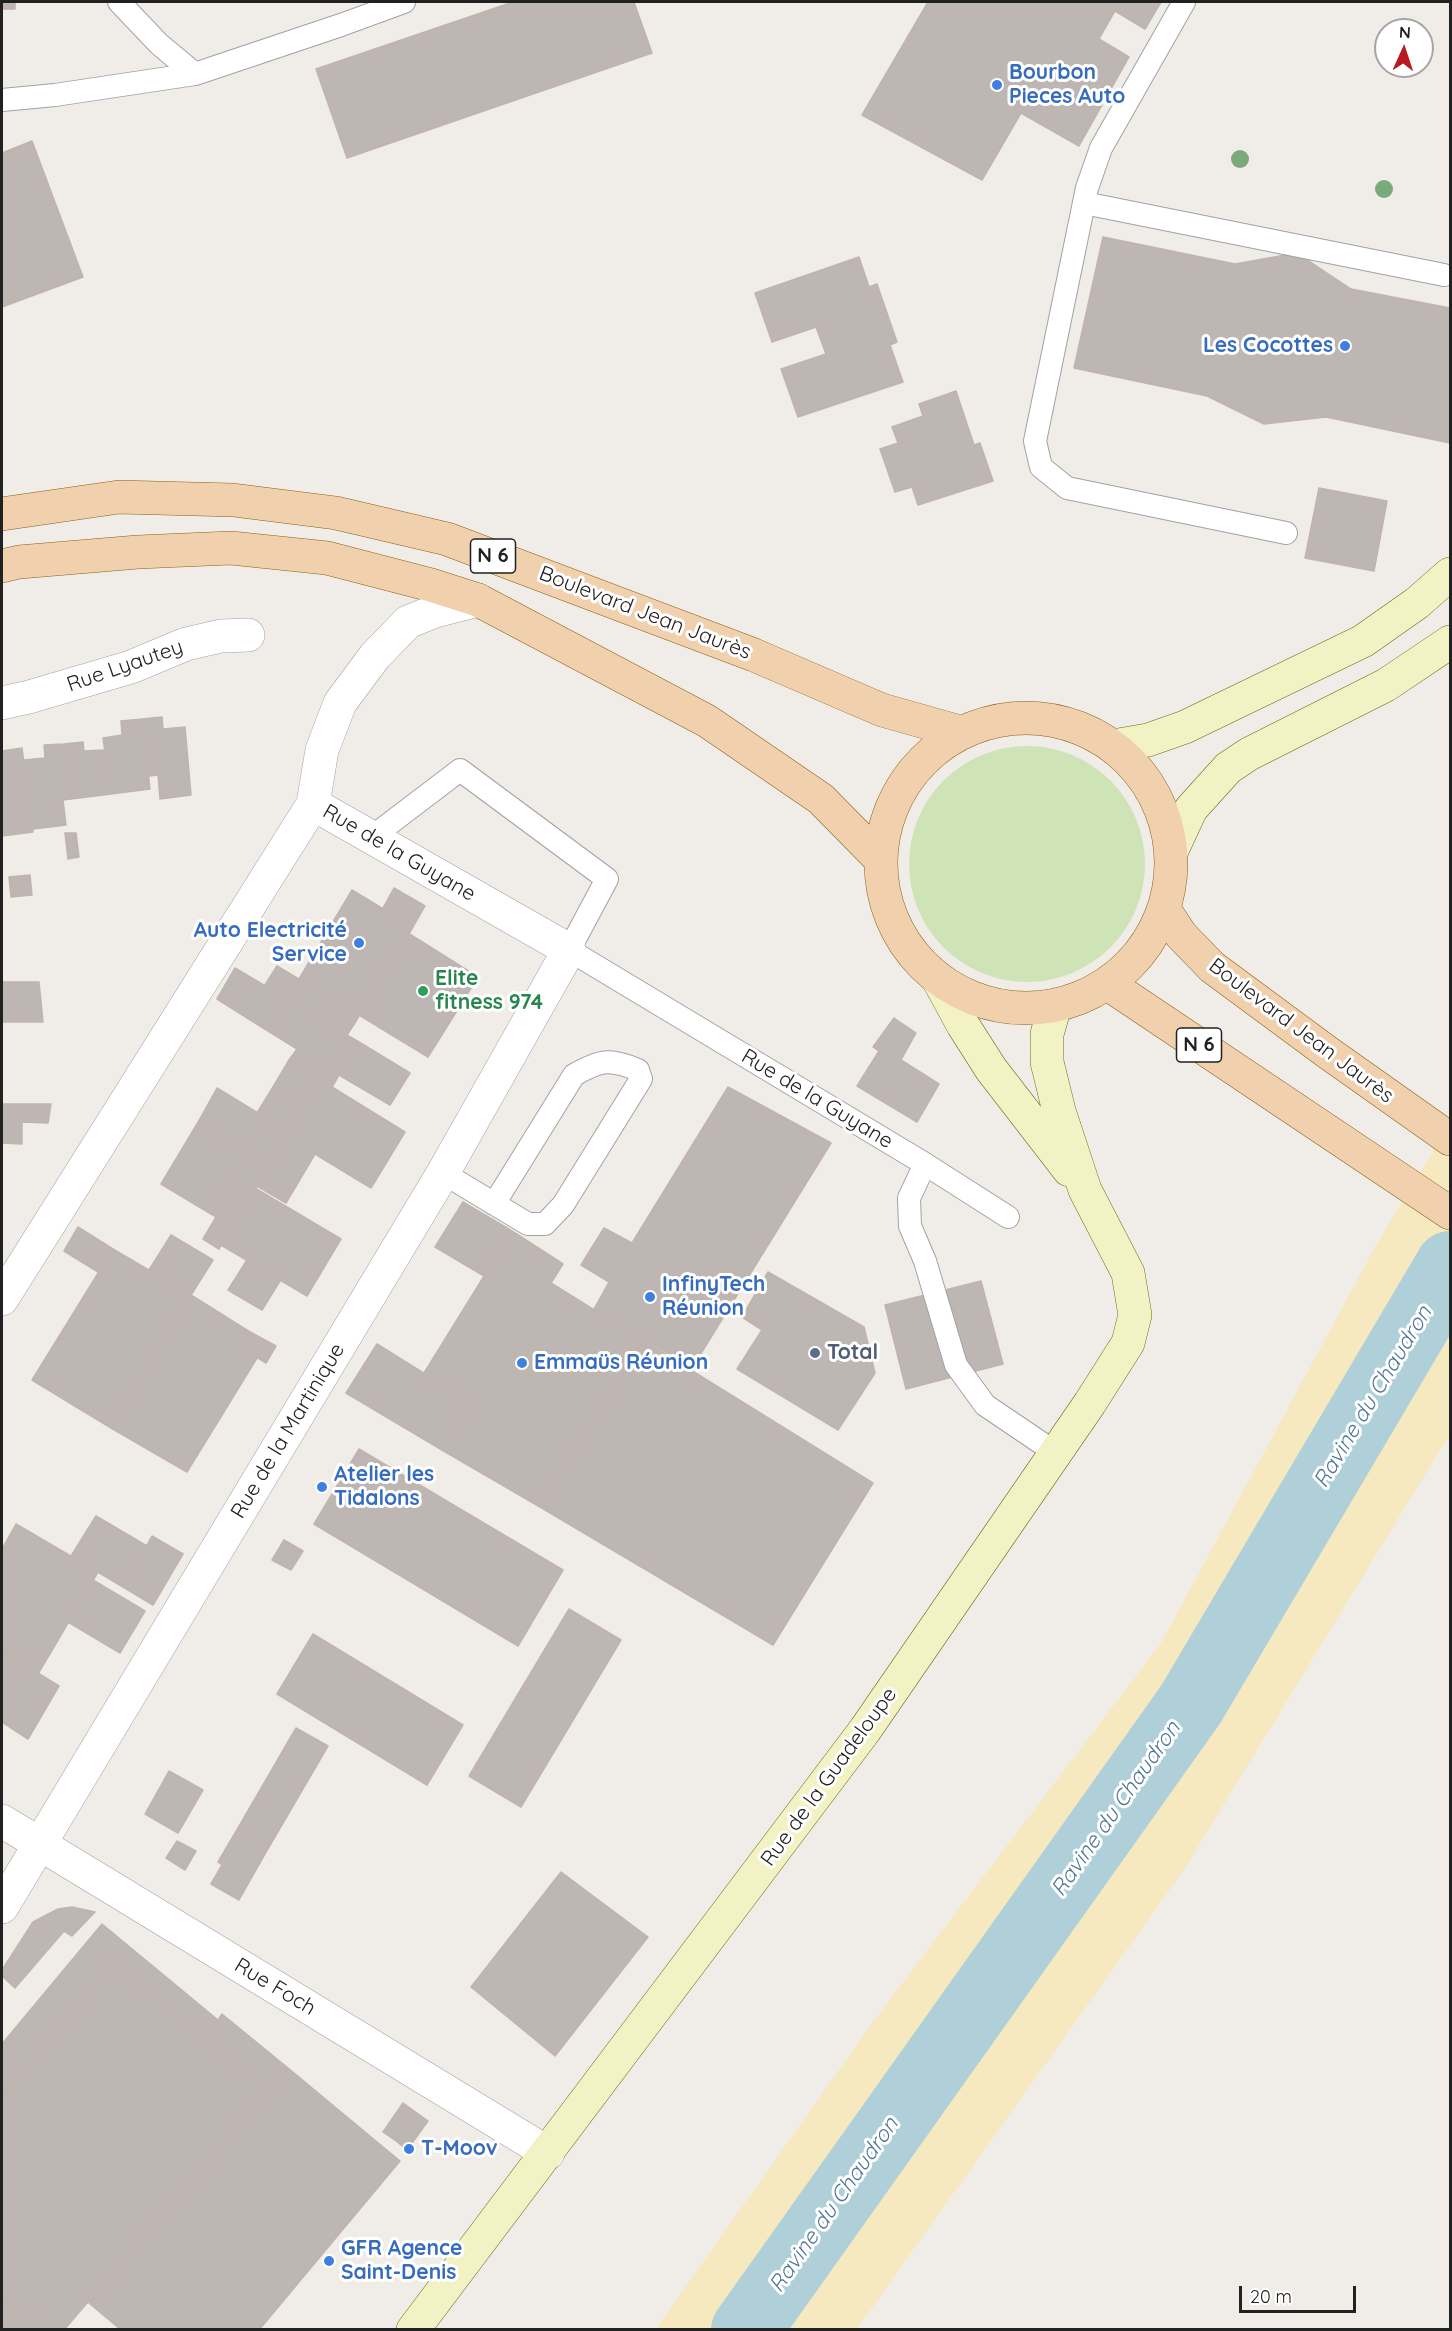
<!DOCTYPE html>
<html>
<head>
<meta charset="utf-8">
<style>
  body { margin:0 }
  #map { position:relative; width:1452px; height:2331px; overflow:hidden; background:#f0ede9; font-family:Quicksand,sans-serif }
  canvas { display:block }
  .frame { position:absolute; inset:0; border:3px solid #212121; pointer-events:none }
  .north { position:absolute; left:1374px; top:18px; width:60px; height:60px; box-sizing:border-box; background:#fff; border:2px solid #a6a6a6; border-radius:50%; rotate:3deg; font-size:16px; font-weight:700; line-height:24px; text-align:center; color:#212121 }
  .north::after { content:''; display:block; margin:auto; width:21px; height:27px; background:#b71a21; clip-path:polygon(50% 0,100% 100%,50% 72%,0 100%) }
  .scale { position:absolute; left:1239px; top:2286px; width:117px; height:27px; box-sizing:border-box; border:3px solid #212121; border-top:0; padding-left:8px; font-size:18px; line-height:21px; white-space:nowrap; color:#212121; -webkit-text-stroke:4px #fff; paint-order:stroke }
</style>
</head>
<body>
<div id="map">
<canvas width="1452" height="2331"></canvas>
<div class="frame"></div>
<div class="north">N</div>
<div class="scale">20 m</div>
</div>
<script>
const c = document.querySelector('canvas').getContext('2d');
c.lineJoin = 'round';
function fillPath(path, color) {
  c.fillStyle = color;
  c.fill(path, 'evenodd');
}
function trace(path, color, width, dash) {
  c.strokeStyle = color;
  c.lineWidth = width;
  c.lineCap = dash ? 'butt' : 'round';
  c.setLineDash(dash || []);
  c.stroke(path);
}
function drawText(font, color, halo, rows, align = 'center') {
  c.font = font + ' Quicksand,sans-serif';
  c.lineWidth = 6;
  c.setLineDash([]);
  c.textBaseline = 'middle';
  c.strokeStyle = halo;
  c.fillStyle = color;
  for (const [text, x, y, turn = 0] of rows) {
    c.save();
    c.translate(x, y);
    c.rotate((+turn || 0) * Math.PI / 180);
    c.textAlign = isNaN(turn) ? turn : align;
    if (halo) c.strokeText(text, 0, 0);
    c.fillText(text, 0, 0);
    c.restore();
  }
}
fillPath(new Path2D(`
  M909 864a118 118 0 1 1 236 0a118 118 0 1 1-236 0Z`), '#cee3b6');
fillPath(new Path2D(`
  M 1450,1123 L 1450,1434 L 1185,1868 L 857,2329 L 655,2330 L 872,2023 L 1161,1643 L 1376,1245 Z`), '#f6e9c0');
trace(new Path2D(`
  M 746,2330 L 1191,1704 L 1450,1266`), '#afd0d8', 70);
const building = new Path2D(`
  M 2,2 L 15,2 L 15,9 L 2,9 Z
  M 513,2 L 634,2 L 652,53 L 347,158 L 316,69 Z
  M 928,2 L 1161,2 L 1145,29 L 1115,11 L 1099,39 L 1129,57 L 1079,146 L 1021,113 L 982,180 L 862,115 Z
  M 32,141 L 83,277 L 2,307 L 2,153 Z
  M 1103,237 L 1235,264 L 1297,253 L 1351,289 L 1450,308 L 1450,443 L 1326,417 L 1264,424 L 1207,396 L 1074,368 Z
  M 859,257 L 869,287 L 877,284 L 897,342 L 890,345 L 903,382 L 798,417 L 781,369 L 826,354 L 816,327 L 772,342 L 755,293 Z
  M 956,391 L 974,445 L 980,443 L 993,481 L 918,505 L 912,487 L 895,492 L 880,449 L 898,443 L 892,427 L 923,416 L 919,404 Z
  M 1319,488 L 1387,501 L 1374,571 L 1305,558 Z
  M 162,717 L 163,729 L 185,727 L 191,795 L 160,799 L 158,775 L 149,776 L 142,719 Z
  M 142,719 L 150,789 L 111,794 L 103,738 L 122,735 L 121,721 Z
  M 83,742 L 84,751 L 105,750 L 111,794 L 71,799 L 64,744 Z
  M 64,744 L 71,799 L 63,800 L 66,825 L 33,829 L 24,760 L 45,758 L 44,745 Z
  M 22,748 L 33,832 L 2,836 L 2,751 Z
  M 65,833 L 76,833 L 79,857 L 68,859 Z
  M 30,875 L 32,895 L 11,897 L 9,877 Z
  M 394,888 L 425,906 L 413,927 L 383,908 Z
  M 352,890 L 413,927 L 353,1026 L 332,1014 L 339,1003 L 299,979 Z
  M 408,933 L 478,977 L 428,1057 L 359,1015 Z
  M 277,966 L 339,1003 L 332,1014 L 353,1026 L 347,1035 L 265,985 Z
  M 235,968 L 287,999 L 268,1031 L 217,999 Z
  M 2,982 L 39,982 L 43,1022 L 2,1022 Z
  M 287,999 L 347,1035 L 321,1079 L 289,1060 L 297,1049 L 268,1031 Z
  M 894,1018 L 916,1033 L 901,1060 L 939,1084 L 917,1122 L 857,1086 L 879,1051 L 873,1047 Z
  M 347,1035 L 359,1042 L 332,1087 L 405,1132 L 371,1188 L 315,1154 L 286,1203 L 257,1186 Z
  M 359,1042 L 410,1073 L 390,1105 L 339,1075 Z
  M 289,1060 L 321,1079 L 304,1107 L 273,1087 Z
  M 273,1087 L 304,1107 L 289,1132 L 257,1113 Z
  M 728,1087 L 831,1143 L 692,1368 L 594,1309 L 609,1282 L 581,1265 L 604,1228 L 632,1243 Z
  M 217,1088 L 289,1132 L 269,1166 L 197,1124 Z
  M 2,1104 L 51,1104 L 48,1123 L 22,1122 L 22,1144 L 2,1143 Z
  M 197,1124 L 248,1153 L 211,1214 L 161,1184 Z
  M 248,1153 L 269,1166 L 233,1226 L 211,1214 Z
  M 255,1188 L 341,1239 L 307,1296 L 221,1245 Z
  M 463,1202 L 512,1231 L 484,1276 L 435,1247 Z
  M 216,1217 L 233,1226 L 219,1249 L 203,1239 Z
  M 78,1227 L 113,1249 L 98,1272 L 64,1251 Z
  M 512,1231 L 563,1264 L 551,1283 L 644,1341 L 540,1507 L 442,1450 L 470,1402 L 424,1373 Z
  M 171,1235 L 213,1260 L 191,1295 L 149,1270 Z
  M 113,1249 L 191,1295 L 111,1428 L 32,1380 Z
  M 247,1260 L 280,1281 L 262,1310 L 228,1290 Z
  M 768,1272 L 864,1327 L 875,1373 L 838,1430 L 737,1369 L 762,1330 L 742,1317 Z
  M 981,1281 L 1003,1364 L 906,1389 L 885,1305 Z
  M 191,1295 L 250,1332 L 240,1347 L 257,1358 L 187,1472 L 111,1428 Z
  M 250,1332 L 276,1346 L 266,1363 L 240,1347 Z
  M 644,1341 L 873,1483 L 773,1645 L 540,1507 Z
  M 377,1344 L 470,1402 L 442,1450 L 346,1393 Z
  M 359,1449 L 563,1570 L 518,1646 L 314,1524 Z
  M 96,1516 L 147,1546 L 123,1587 L 71,1556 Z
  M 16,1524 L 98,1572 L 38,1674 L 2,1651 L 2,1549 Z
  M 152,1536 L 183,1554 L 153,1605 L 123,1587 Z
  M 284,1540 L 303,1551 L 291,1570 L 272,1560 Z
  M 93,1580 L 145,1611 L 120,1653 L 68,1622 Z
  M 569,1609 L 621,1640 L 521,1807 L 469,1776 Z
  M 313,1634 L 463,1725 L 427,1785 L 277,1694 Z
  M 2,1651 L 59,1686 L 28,1739 L 2,1722 Z
  M 296,1728 L 328,1746 L 269,1847 L 238,1828 Z
  M 169,1771 L 203,1790 L 178,1833 L 145,1814 Z
  M 238,1828 L 269,1847 L 239,1900 L 211,1884 L 222,1865 L 218,1862 Z
  M 177,1841 L 196,1851 L 185,1870 L 166,1858 Z
  M 561,1872 L 648,1937 L 555,2056 L 471,1987 Z
  M 72,1907 L 95,1912 L 72,1936 L 64,1931 L 15,1988 L 2,1976 L 2,1970 L 33,1922 L 58,1909 Z
  M 102,1924 L 218,2020 L 222,2014 L 288,2068 L 268,2091 L 114,1962 L 2,2098 L 2,2044 Z
  M 114,1962 L 268,2091 L 64,2330 L 51,2330 L 2,2299 L 2,2098 Z
  M 288,2068 L 400,2161 L 259,2330 L 121,2330 L 89,2303 Z
  M 403,2103 L 417,2113 L 396,2141 L 383,2132 Z
  M 417,2113 L 428,2121 L 407,2150 L 396,2141 Z
  M 2,2299 L 51,2330 L 2,2330 Z`);
fillPath(building, '#bdb6b2');
trace(building, '#c0b4ad', 1.5);
const lane = new Path2D(`
  M 119,2 L 159,44 L 195,74
  M 1184,2 L 1101,148 L 1087,188 L 1035,441 L 1041,467 L 1067,488 L 1286,533
  M 2,100 L 55,95 L 195,74 L 341,25 L 404,2
  M 1084,203 L 1444,275
  M 372,837 L 460,770 L 607,879 L 569,950 L 925,1164 L 1008,1217
  M 925,1164 L 909,1198 L 910,1226 L 925,1261 L 956,1365 L 985,1405 L 1056,1453
  M 443,1173 L 528,1224 L 545,1224 L 563,1205 L 641,1079 L 638,1070 C 610,1058 600,1060 574,1075 L 494,1204`);
const street = new Path2D(`
  M 2,703 L 29,697 L 131,667 L 186,644 L 221,636 L 248,635
  M 2,1299 L 313,804 L 322,750 L 340,703 L 375,656 L 408,622 L 435,611 L 478,600
  M 2,1821 L 548,2153
  M 2,1907 L 443,1173 L 569,950 L 313,804`);
const secondary = new Path2D(`
  M 1113,746 L 1148,740 L 1185,727 L 1363,641 L 1417,603 L 1450,574
  M 1172,850 L 1191,809 L 1228,768 L 1249,754 L 1386,685 L 1450,642
  M 938,979 L 963,1025 L 991,1069 L 1069,1170
  M 413,2330 L 865,1730 L 1090,1403 L 1128,1343 L 1135,1315 L 1128,1273 L 1085,1190 L 1059,1111 L 1047,1062 L 1047,1034 L 1055,1006`);
const primary = new Path2D(`
  M 2,514 L 119,497 L 233,500 L 336,513 L 447,539 L 754,655 L 882,710 L 960,732
  M 2,566 L 19,562 L 138,552 L 231,548 L 327,558 L 431,585 L 478,600 L 707,721 L 821,799 L 879,858
  M881 863a145 145 0 1 1 290 0a145 145 0 1 1-290 0Z
  M 1164,909 L 1181,935 L 1212,967 L 1327,1052 L 1450,1139
  M 1108,984 L 1450,1213`);
trace(lane, '#a2a2a2', 24);
trace(street, '#a2a2a2', 34);
trace(secondary, '#666c14', 34);
trace(primary, '#8a5e14', 34);
trace(lane, '#fff', 22);
trace(street, '#fff', 33);
trace(secondary, '#f2f2c4', 33);
trace(primary, '#f1d1ad', 33);
c.fillStyle = '#7aaa79';
for (const [x, y] of [
  [1240,159],
  [1384,189]
]) {
  c.beginPath();
  c.arc(x, y, 9, 0, 2 * Math.PI);
  c.fill();
}
for (const [x, y, r, color] of [
  [997,85,6,"#3f7fe0"],
  [1345,346,6,"#3f7fe0"],
  [359,943,6,"#3f7fe0"],
  [423,991,6,"#2e9e5b"],
  [650,1297,6,"#3f7fe0"],
  [815,1353,6,"#5c6f8a"],
  [522,1363,6,"#3f7fe0"],
  [322,1487,6,"#3f7fe0"],
  [409,2149,6,"#3f7fe0"],
  [329,2261,6,"#3f7fe0"]
]) {
  const dot = new Path2D();
  dot.arc(x, y, r, 0, 2 * Math.PI);
  c.fillStyle = color;
  c.fill(dot);
  trace(dot, '#fff', 2);
}
for (const [x, y, w] of [
  [493,556,45],
  [1199,1045,45]
]) {
  const box = new Path2D();
  box.roundRect(x - w / 2, y - 17, w, 34, 4.5);
  c.fillStyle = '#fff';
  c.fill(box);
  trace(box, '#212121', 1.5);
}
drawText('bold 20px', '#212121', null, [
  ["N 6",493,556],
  ["N 6",1199,1045]
]);
drawText('bold 21px', '#366cbe', '#fff', [
  ["Bourbon",1009,73],
  ["Pieces Auto",1009,97],
  ["Les Cocottes",1333,346,"right"],
  ["Auto Electricité",347,931,"right"],
  ["Service",347,955,"right"],
  ["InfinyTech",662,1285],
  ["Réunion",662,1309],
  ["Emmaüs Réunion",534,1363],
  ["Atelier les",334,1475],
  ["Tidalons",334,1499],
  ["T-Moov",421,2149],
  ["GFR Agence",341,2249],
  ["Saint-Denis",341,2273]
], 'left');
drawText('21px', '#212121', '#fff', [
  ["Boulevard Jean Jaurès",645,613,21],
  ["Rue Lyautey",125,666,-19],
  ["Rue de la Guyane",399,853,30],
  ["Boulevard Jean Jaurès",1301,1031,37],
  ["Rue de la Guyane",817,1099,31],
  ["Rue de la Martinique",288,1431,-59],
  ["Rue de la Guadeloupe",829,1777,-54],
  ["Rue Foch",275,1987,31]
]);
drawText('bold 21px', '#27864d', '#fff', [
  ["Elite",435,979],
  ["fitness 974",435,1003]
], 'left');
drawText('bold 21px', '#4e5e75', '#fff', [
  ["Total",827,1353]
], 'left');
drawText('italic 22px', '#527796', '#fff', [
  ["Ravine du Chaudron",1373,1397,-59],
  ["Ravine du Chaudron",1116,1809,-55],
  ["Ravine du Chaudron",834,2205,-55]
]);
</script>
</body>
</html>
